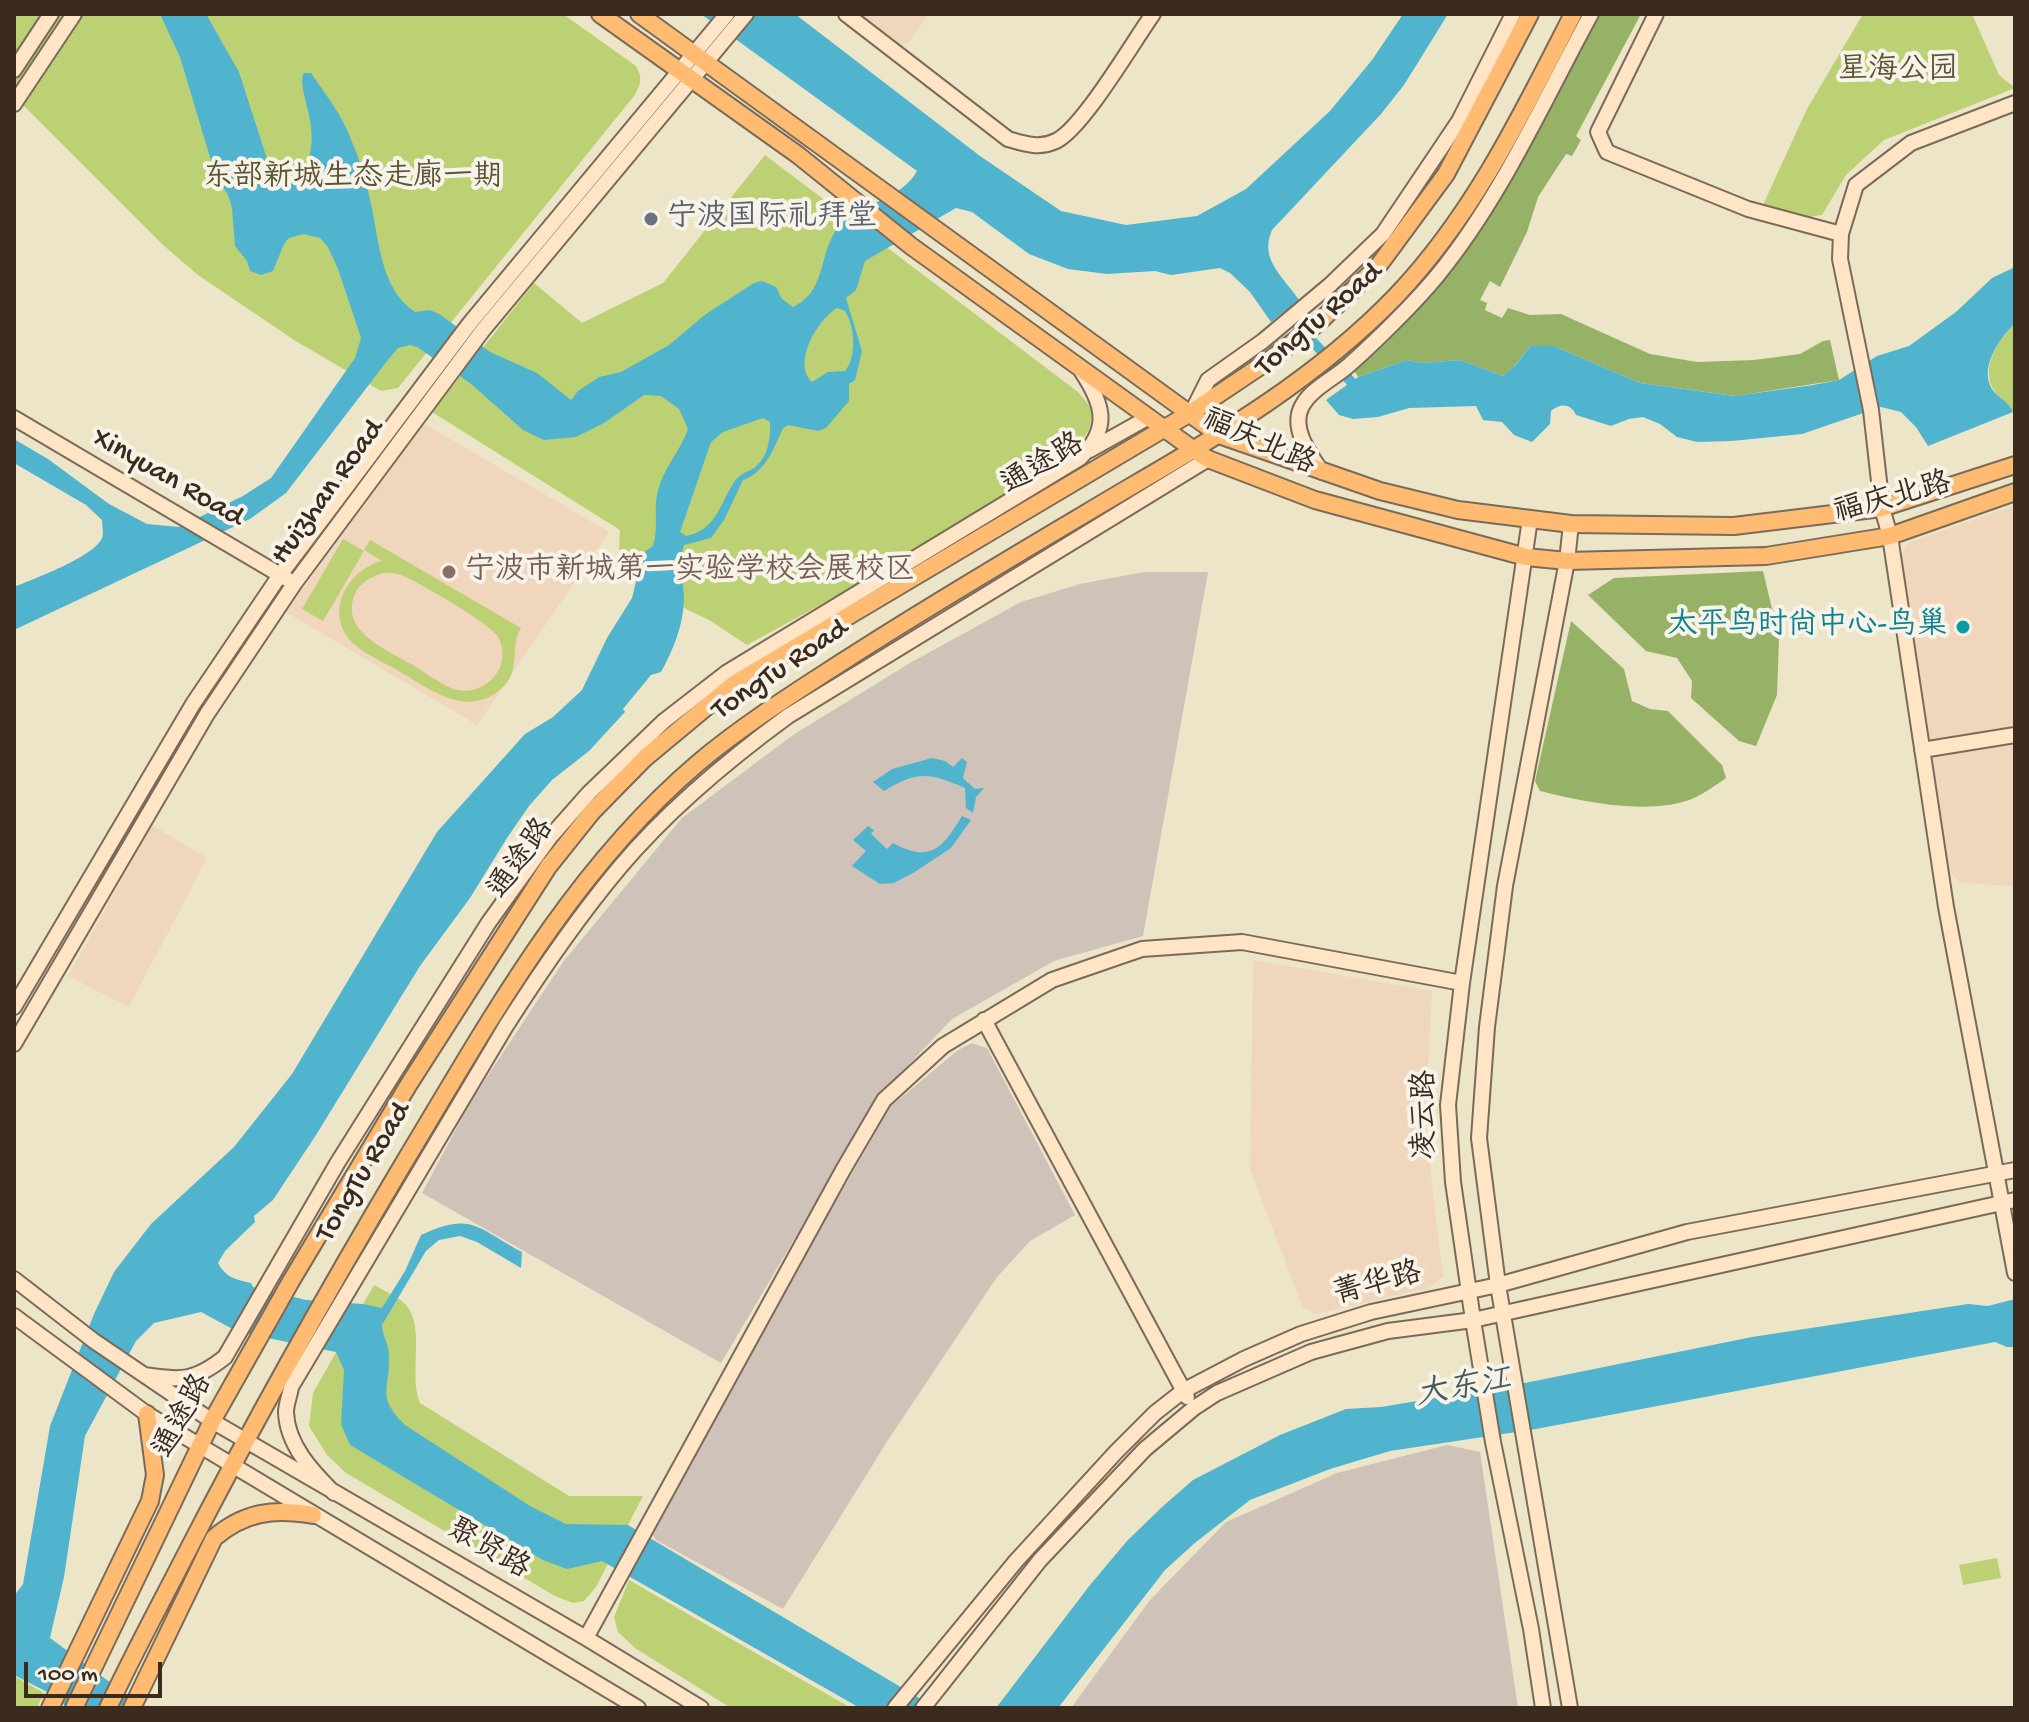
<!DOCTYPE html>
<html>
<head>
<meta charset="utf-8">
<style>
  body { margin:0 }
  #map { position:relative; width:2029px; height:1722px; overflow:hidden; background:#ede5c8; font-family:"Gochi Hand",sans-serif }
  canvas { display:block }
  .frame { position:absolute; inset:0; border:16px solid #3b2a1e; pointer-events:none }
  .scale { position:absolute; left:24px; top:1662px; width:138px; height:36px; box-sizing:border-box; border:4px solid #3b2a1e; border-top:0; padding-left:10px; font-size:24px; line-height:28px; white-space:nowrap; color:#3b2a1e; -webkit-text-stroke:6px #f7f3e8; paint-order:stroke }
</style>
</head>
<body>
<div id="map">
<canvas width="2029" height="1722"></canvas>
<div class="frame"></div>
<div class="scale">100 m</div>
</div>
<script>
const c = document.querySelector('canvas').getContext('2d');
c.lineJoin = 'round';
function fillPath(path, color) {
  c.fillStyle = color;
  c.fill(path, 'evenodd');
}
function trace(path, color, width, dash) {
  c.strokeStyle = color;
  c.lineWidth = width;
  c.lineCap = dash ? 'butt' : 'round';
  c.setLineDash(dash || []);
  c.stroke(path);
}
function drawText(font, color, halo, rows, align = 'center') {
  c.font = font + ' "Gochi Hand","LXGW WenKai TC",sans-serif';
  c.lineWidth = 8;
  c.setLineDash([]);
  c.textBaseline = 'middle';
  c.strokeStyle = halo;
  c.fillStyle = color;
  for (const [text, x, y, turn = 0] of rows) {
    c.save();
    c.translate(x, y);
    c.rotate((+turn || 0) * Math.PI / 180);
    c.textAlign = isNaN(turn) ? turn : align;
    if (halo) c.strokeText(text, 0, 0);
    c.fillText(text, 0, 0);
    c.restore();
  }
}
fillPath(new Path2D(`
  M 857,14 L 929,14 L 908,43 L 901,45 Z
  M 423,423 L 609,532 L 477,725 L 286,612 Z
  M 2015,505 L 2015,886 L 1961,883 L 1947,869 L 1901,558 L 1908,543 Z
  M 152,825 L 207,858 L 129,1007 L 68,976 Z
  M 1253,960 L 1432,991 L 1425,1124 L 1443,1277 L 1428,1288 L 1315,1314 L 1302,1306 L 1250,1169 Z`), '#f0d6bc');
fillPath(new Path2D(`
  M 1144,572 L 1208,572 L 1143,936 L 1054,961 L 952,1019 L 879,1096 L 721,1363 L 422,1193 L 471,1101 L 563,962 L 682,818 L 793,735 L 910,663 L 1021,602 L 1080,584 Z
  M 972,1043 L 987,1048 L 1075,1215 L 1030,1241 L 997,1277 L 888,1440 L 783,1609 L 656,1540 L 650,1531 L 734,1377 L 891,1106 L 958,1050 Z
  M 1447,1445 L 1480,1452 L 1518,1708 L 1071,1708 L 1150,1600 L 1226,1522 L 1337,1473 Z`), '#cec2b9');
fillPath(new Path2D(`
  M 14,14 L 563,14 L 636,66 C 643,79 641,84 634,96 L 398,388 L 381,391 L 294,340 L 198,275 L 163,245 L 14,96 Z
  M 1863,14 L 1972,14 L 1999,75 L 2015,88 L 1884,140 L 1846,175 L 1822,215 L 1795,219 L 1763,205 L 1807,109 Z
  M 765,155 L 1078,392 C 1082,397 1088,403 1090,408 C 1097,428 1078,446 1065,458 L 853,587 L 747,645 L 709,620 L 686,609 L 619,549 L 620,530 L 432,412 L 534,283 L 582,323 L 663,283 Z
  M 2015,323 L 2015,416 C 2009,403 2001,402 1995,392 C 1979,369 1998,340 2015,323 Z
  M 343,539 L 364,551 L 323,621 L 302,609 Z
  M 370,540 L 521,628 C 509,647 522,671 501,689 C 466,719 430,689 397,670 C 384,662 366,655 355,645 C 322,616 346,570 382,561 L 364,550 ZM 383,573 C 389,573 395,573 401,575 C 418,582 490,623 498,637 C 515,667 482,701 451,688 C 436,681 423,671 409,663 C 385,649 339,630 355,594 C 360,582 371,577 383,573 Z
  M 374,1285 C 384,1291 399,1297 406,1305 C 426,1329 408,1374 420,1403 L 569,1496 L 643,1496 L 596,1587 L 584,1601 L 573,1603 L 555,1596 L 346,1473 L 327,1455 L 309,1426 L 313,1393 Z
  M 1997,1558 L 2001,1578 L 1963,1585 L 1959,1565 Z
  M 629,1580 L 851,1708 L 731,1708 L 635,1648 L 618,1632 L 614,1617 Z
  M 14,1676 L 44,1693 L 37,1708 L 14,1708 Z`), '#bcd074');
fillPath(new Path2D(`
  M 1597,14 L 1641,14 L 1576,136 L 1581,140 L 1572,156 L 1566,154 L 1538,197 L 1527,232 L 1500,287 L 1490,281 L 1480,300 L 1487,303 L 1485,310 L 1502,318 L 1508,308 L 1530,315 L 1561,314 L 1650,354 L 1697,362 L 1754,360 L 1800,354 L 1823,341 L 1830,340 L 1839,380 L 1736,396 L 1640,383 L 1554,346 L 1530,346 L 1513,368 L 1503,376 L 1460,360 L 1423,363 L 1407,360 L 1358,377 L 1354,370 L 1495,202 L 1530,145 Z
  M 1763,571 L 1779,638 L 1777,695 L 1756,746 L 1739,741 L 1691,698 L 1692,681 L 1677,658 L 1646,651 L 1588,595 L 1614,578 Z
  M 1571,621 L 1624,669 L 1632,701 L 1650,709 L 1668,711 L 1722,765 L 1726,778 C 1716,785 1705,793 1694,798 C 1652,816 1583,802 1540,791 L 1535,781 Z`), '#95b266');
fillPath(new Path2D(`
  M 160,14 L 206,14 L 239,72 L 269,165 L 280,173 L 300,177 C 329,134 294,90 304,73 L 311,73 C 326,95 343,116 352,142 C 359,158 365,177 369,195 C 379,234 378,287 415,312 L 430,310 L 441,315 L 490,352 L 537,373 L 571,400 L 578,391 L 599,377 L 621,372 L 669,345 L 706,314 L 754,283 L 762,281 L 776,287 L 782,299 L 793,307 C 829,290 817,250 841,224 C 863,202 901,200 917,171 L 701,14 L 795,14 L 980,156 L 1061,211 L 1126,225 L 1197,216 L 1246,189 L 1330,111 L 1372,60 L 1403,14 L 1448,14 L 1404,85 L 1381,114 L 1272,230 C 1259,260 1283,276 1299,300 L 1271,322 L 1250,292 L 1230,273 L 1220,268 L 1171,275 L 1155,271 L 1107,274 L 1068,269 L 1029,254 L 972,212 L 956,208 L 865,261 L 856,290 L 846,298 L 862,351 L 855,380 L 849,384 L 849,401 L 826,428 L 818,431 L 788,425 L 783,428 C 774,448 765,473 743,480 L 724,520 L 711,538 L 684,545 C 678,563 684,582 684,601 C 683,626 673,650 661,672 L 651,675 L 623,709 L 625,712 L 589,751 L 552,780 L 529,806 L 507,838 L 470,898 L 420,966 L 316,1135 L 273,1200 L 254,1216 L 255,1222 L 225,1251 L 218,1263 C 225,1277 236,1280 251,1283 L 253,1287 L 306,1300 L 363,1304 L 382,1308 L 405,1271 L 421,1235 C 472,1211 477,1228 522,1252 L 521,1268 L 477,1242 L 460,1236 L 439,1240 L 426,1251 L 382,1325 C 382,1336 389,1343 389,1355 C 390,1391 376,1396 405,1425 L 530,1506 L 566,1524 L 628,1525 L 936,1708 L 860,1708 L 602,1561 L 567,1569 L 543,1560 L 350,1445 L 341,1424 L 344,1370 L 336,1352 L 238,1332 L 201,1312 L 154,1323 L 136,1341 L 85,1436 L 64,1577 L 50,1638 L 145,1708 L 68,1708 L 49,1693 L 14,1675 L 14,1596 L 23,1584 L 50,1426 L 94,1314 L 114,1272 L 151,1224 L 234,1147 L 292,1074 L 437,832 L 525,734 L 553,717 L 582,690 L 607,638 L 632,598 L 643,553 L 653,546 C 659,528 653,507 658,490 C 664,467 680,452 688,429 L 679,409 L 661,396 L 644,395 L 604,423 L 576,437 L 544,440 L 523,430 L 470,383 L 417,347 L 410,345 L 398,348 L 387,361 L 286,493 L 250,519 L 14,630 L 14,587 C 33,579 94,557 102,538 C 104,534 102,525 102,520 L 86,505 L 14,463 L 14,439 L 48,459 L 109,504 L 147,524 L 179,527 L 243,496 L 271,478 L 355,358 L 361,338 L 338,269 L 328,247 L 320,238 L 303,234 L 289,238 L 284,244 L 273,271 L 261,275 L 250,271 L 247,261 L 235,246 L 232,208 L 228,195 L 215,174 L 180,57 ZM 837,308 L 845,311 C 855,327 857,357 845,371 L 828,372 L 812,382 C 792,363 817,320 837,308 ZM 763,418 L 770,422 C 771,438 768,458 754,468 C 746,473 740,473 734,482 C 719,506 716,530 686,536 L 680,532 L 711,442 L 723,432 Z
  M 2015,267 L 2015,323 C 1999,339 1976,371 1995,393 C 2002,400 2008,402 2013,412 L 1928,446 L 1916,427 L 1901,412 L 1881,407 L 1802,434 L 1732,441 L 1697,442 L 1677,437 L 1660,424 L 1643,417 L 1629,419 L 1611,426 L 1576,415 C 1571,403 1560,403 1551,411 L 1550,424 L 1532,442 L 1514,435 L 1502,422 L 1483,420 L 1476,406 L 1409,408 L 1378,417 L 1353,419 L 1339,415 L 1326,400 L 1358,377 L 1407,360 L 1423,363 L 1460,360 L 1503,376 L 1515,366 L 1530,346 L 1554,346 L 1640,383 L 1735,396 L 1813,385 L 1839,380 L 1877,356 L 1909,346 L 1956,312 L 1992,278 Z
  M 932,758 L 945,761 L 953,767 L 962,758 L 967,762 L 963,778 L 975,789 L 984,788 L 976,797 L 973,813 L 966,808 L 965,788 C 930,773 918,770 884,791 L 873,782 L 892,769 Z
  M 962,816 L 971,820 L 951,848 L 913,873 L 894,883 L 880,884 L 852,866 L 866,851 L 853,840 L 868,826 L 874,830 L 871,834 L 887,849 L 893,843 C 931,864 943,847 962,816 Z
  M 2015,1299 L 2015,1347 L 2007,1347 L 1995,1342 L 1536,1429 L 1390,1451 L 1330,1469 L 1250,1500 L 1196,1542 L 1165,1570 L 1058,1708 L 996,1708 L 1090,1585 L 1127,1541 L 1162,1507 L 1193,1480 L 1280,1435 L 1346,1409 L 1381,1407 L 1525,1383 L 1752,1337 L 1968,1304 L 1988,1306 Z`), '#51b4cf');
trace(new Path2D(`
  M 1288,316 L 1360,391`), '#51b4cf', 10);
const secondary = new Path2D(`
  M 846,14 L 1008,139 C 1025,144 1039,149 1056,141 C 1083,128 1133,42 1153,14
  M 1656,14 L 1598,132 L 1607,152 L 1748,209 L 1841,234
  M 14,70 L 51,14
  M 2015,103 L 1911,143 L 1856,185 L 1841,234 L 1840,259 L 1871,410 L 1882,508 L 1890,536 L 1946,907 L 2015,1273
  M 14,104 L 74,14
  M 1192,412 L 1208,380 L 1263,341 L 1330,285 L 1383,234 L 1459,121 L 1513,14
  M 14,418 L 287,579
  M 1090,450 L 1149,417
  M 1322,472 C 1310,455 1290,428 1302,406 C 1311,389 1333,379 1348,366 C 1375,342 1414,304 1437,276 C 1501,198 1543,102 1591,14
  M 1530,519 L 1462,983 L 1448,1105 L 1453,1182 L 1473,1320 L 1493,1442 L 1531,1629 L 1543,1708
  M 1922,750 L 2015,735
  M 14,1007 L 193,704 L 280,575 L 470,323 L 727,14
  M 984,1020 L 1187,1397
  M 14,1044 L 207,714 L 294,584 L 483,330 L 746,14
  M 14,1279 L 94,1341 L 212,1421 L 586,1638 L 701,1708
  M 14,1316 L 147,1414 L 638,1708
  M 144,1375 C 181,1381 195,1381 225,1357 L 338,1162 L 489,922 L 551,836 L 589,793 L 664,721 L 726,673 L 1080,458 C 1111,428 1103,404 1082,372
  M 334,1493 C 312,1471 287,1445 286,1412 C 286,1404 290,1395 291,1387 L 506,1026 C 541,971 578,917 620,867 C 668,810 728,760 788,716 L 1208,459
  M 586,1638 L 843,1170 L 884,1100 L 943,1046 L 1052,980 L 1142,949 L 1242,942 L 1462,983
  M 895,1708 L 1016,1561 L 1116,1452 L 1155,1413 L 1183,1391 L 1244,1359 L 1301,1334 L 1371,1312 L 1498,1285 L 1687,1232 L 2015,1170
  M 923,1708 L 1040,1560 L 1145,1449 L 1194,1408 L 1217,1393 L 1311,1352 L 1388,1331 L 1473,1320 L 2015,1200
  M 1570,1708 L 1498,1285 L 1479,1138 L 1487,1027 L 1505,886 L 1567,561 L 1571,524`);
const primary = new Path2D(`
  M 600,14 L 798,155 L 911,246 L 1194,450 L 1208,459 L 1315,500 L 1526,557 L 1567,561 L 1766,556 L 1890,536 L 2015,492
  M 639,14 L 1219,435 L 1380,491 L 1458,510 L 1571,524 L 1734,526 L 1882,508 L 2015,465
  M 50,1708 L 150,1501 L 155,1475 L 147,1414
  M 74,1708 L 212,1421 L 291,1281 L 409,1084 L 548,867 L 592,812 L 645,758 L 734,684 L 1192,412 L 1271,359 L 1318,323 L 1379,265 L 1446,174 L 1530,14
  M 108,1708 C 132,1656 160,1605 186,1554 C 255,1420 328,1290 405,1161 C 490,1020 571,871 698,763 C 742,726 791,695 839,664 C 933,603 1029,547 1125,490 C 1222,434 1318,377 1396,296 C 1474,214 1522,114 1573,14
  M 132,1708 L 214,1538 C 244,1512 274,1508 313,1515`);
trace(secondary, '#796b5a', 18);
trace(primary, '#796b5a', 20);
trace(secondary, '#ffe4c6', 14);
trace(primary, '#ffbb71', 16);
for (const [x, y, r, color] of [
  [651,219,8,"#6b7280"],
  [449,572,8,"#8d6e63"],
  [1963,627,8,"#0f9aa8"]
]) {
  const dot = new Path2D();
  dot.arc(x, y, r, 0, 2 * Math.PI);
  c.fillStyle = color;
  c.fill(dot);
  trace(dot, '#f7f3e8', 3);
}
drawText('30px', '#5b5434', '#f7f3e8', [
  ["星海公园",1898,72],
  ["东部新城生态走廊一期",353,179]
]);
drawText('30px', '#5b616d', '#f7f3e8', [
  ["宁波国际礼拜堂",667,219]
], 'left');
drawText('30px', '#3b2a1e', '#f7f3e8', [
  ["TongTu Road",1320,321,-41],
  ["福庆北路",1258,444,24],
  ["通途路",1044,466,-31],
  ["Xinyuan Road",167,479,30],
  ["Huizhan Road",329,493,-54],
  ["福庆北路",1893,500,-15],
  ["TongTu Road",781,671,-34],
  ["通途路",523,860,-55],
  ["凌云路",1427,1115,-90],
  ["TongTu Road",365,1173,-59],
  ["菁华路",1378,1286,-15],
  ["通途路",185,1417,-62],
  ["聚贤路",487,1551,30]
]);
drawText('30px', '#785e54', '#f7f3e8', [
  ["宁波市新城第一实验学校会展校区",465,572]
], 'left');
drawText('30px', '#0d838f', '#f7f3e8', [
  ["太平鸟时尚中心-鸟巢",1947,627]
], 'right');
drawText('italic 32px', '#435a5c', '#f7f3e8', [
  ["大东江",1464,1390,-10]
]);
</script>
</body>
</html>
